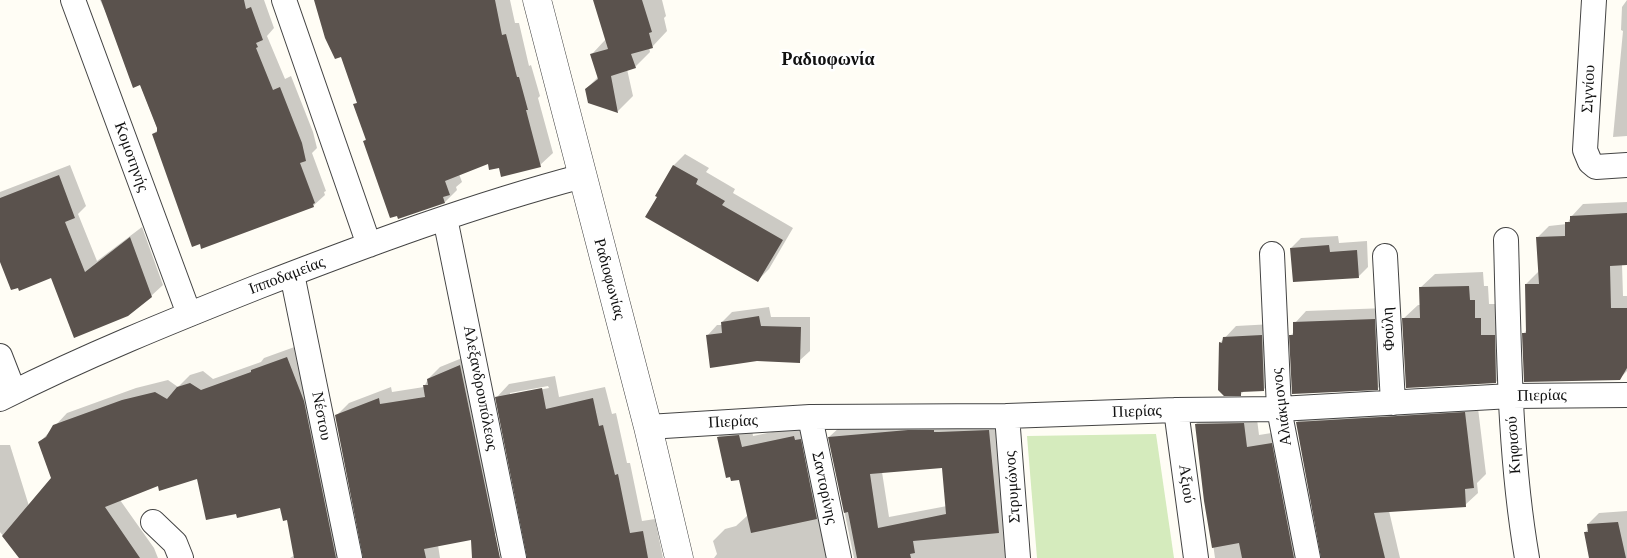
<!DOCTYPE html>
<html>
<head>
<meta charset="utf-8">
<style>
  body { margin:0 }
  canvas { display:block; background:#fffdf5 }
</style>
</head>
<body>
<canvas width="1627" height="558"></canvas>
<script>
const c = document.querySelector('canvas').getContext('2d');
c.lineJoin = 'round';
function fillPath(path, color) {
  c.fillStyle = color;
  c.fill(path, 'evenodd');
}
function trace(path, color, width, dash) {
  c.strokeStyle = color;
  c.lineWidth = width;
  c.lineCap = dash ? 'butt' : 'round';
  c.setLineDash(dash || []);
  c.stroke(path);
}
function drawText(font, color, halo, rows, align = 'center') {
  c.font = font + ' Georgia,serif';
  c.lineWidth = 5;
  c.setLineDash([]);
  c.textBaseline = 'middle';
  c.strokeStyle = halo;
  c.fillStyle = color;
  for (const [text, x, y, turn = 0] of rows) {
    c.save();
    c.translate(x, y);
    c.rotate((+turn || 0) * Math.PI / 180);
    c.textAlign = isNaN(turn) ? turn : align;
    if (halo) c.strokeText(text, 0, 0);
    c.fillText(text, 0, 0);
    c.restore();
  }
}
fillPath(new Path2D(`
  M 1156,434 L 1174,558 L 1037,558 L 1027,436 Z`), '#d5ebbd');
fillPath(new Path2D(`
  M 100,0 L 264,0 L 274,28 L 267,36 L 285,79 L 291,76 L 313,132 L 317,148 L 312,153 L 326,191 L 324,192 L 325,195 L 313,206 L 200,242 L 153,134 L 158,130 L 140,84 Z
  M 315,0 L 510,0 L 515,23 L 519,23 L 529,66 L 531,65 L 540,96 L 538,98 L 553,153 L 540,165 L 500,166 L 489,162 L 459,174 L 462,182 L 456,187 L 457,190 L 445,202 L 364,141 L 367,138 L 355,105 L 358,102 L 341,56 Z
  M 595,0 L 662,0 L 666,16 L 664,18 L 667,31 L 652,47 L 649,47 L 650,52 L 635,67 L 627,69 L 633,96 L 618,111 L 589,102 L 586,89 L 598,77 L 592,54 L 606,39 Z
  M 1627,0 L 1627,136 L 1613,137 L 1623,31 L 1621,30 L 1622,7 Z
  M 685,154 L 709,168 L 706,172 L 735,189 L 733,193 L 793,228 L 769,269 L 758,280 L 657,195 L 674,165 Z
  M 70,165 L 86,206 L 78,214 L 97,261 L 142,227 L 163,285 L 151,296 L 51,276 L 0,259 L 0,192 Z
  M 1627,202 L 1627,264 L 1622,264 L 1623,296 L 1627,296 L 1627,371 L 1619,379 L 1523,334 L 1527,330 L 1526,284 L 1539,271 L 1537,238 L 1549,226 L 1567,224 L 1571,217 L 1583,204 Z
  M 1338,236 L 1339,243 L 1367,241 L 1368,267 L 1359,276 L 1291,248 L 1301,238 Z
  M 1483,272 L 1484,286 L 1488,286 L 1489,304 L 1495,304 L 1495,322 L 1508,321 L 1510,368 L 1496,382 L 1403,319 L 1418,305 L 1421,305 L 1420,288 L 1435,274 Z
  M 769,307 L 771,317 L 810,317 L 810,351 L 799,361 L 707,336 L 717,325 L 722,325 L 722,322 L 732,312 Z
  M 1386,308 L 1389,377 L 1378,388 L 1293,393 L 1291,335 L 1294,332 L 1295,323 L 1306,311 Z
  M 1273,324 L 1275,378 L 1264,389 L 1245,390 L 1241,394 L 1220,343 L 1236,326 Z
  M 300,345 L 356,558 L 290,558 L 295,555 L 288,518 L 281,506 L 237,513 L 198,478 L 159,484 L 120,500 L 154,548 L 158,558 L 21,558 L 0,532 L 0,445 L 10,445 L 29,506 L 53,479 L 40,442 L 67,413 L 136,388 L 168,380 L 178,387 L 190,375 L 203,371 L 213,379 L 261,362 L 264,358 Z
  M 472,354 L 507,522 L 495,534 L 438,545 L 440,558 L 364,558 L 336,416 L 349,403 L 391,387 L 392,392 L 424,387 L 428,379 L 440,367 Z
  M 555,376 L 559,397 L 605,387 L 612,414 L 616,413 L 627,463 L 630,463 L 642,521 L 655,519 L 663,558 L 528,558 L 497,397 L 509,384 ZM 548,386 L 549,388 L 510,395 L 510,393 Z
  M 1477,400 L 1486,474 L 1477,483 L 1478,493 L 1465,505 L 1389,511 L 1400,558 L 1323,558 L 1297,422 L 1309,410 Z
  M 1208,411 L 1256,411 L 1259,435 L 1284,431 L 1315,558 L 1215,558 L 1196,424 Z
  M 1000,419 L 1008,558 L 854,558 L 829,437 L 841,426 ZM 943,467 L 947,506 L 889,517 L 882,472 Z
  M 751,424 L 753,436 L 806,425 L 843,558 L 714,558 L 717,554 L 713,541 L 725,529 L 736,526 L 748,515 L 740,478 L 718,437 L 730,426 Z
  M 1627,511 L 1627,558 L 1590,558 L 1585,532 L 1589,529 L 1588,524 L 1599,513 Z`), '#0003');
fillPath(new Path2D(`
  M 101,0 L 244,0 L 246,9 L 251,7 L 263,40 L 256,43 L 258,47 L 256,48 L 273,90 L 280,87 L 302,143 L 306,161 L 300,163 L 315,203 L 313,204 L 314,207 L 201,249 L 200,244 L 192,247 L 152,134 L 157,132 L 157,128 L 140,85 L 133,88 Z
  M 314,0 L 495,0 L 502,35 L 506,34 L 517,77 L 519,77 L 528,110 L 526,110 L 541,167 L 501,177 L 499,168 L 489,170 L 488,164 L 445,181 L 450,195 L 443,197 L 445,203 L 398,219 L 397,216 L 390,218 L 363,141 L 366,140 L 353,104 L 357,103 L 341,57 L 335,59 L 325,38 Z
  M 593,0 L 642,0 L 652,32 L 649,33 L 653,48 L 631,54 L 636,68 L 611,76 L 618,113 L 588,103 L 585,89 L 598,79 L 590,54 L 608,49 Z
  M 673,165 L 698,179 L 696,184 L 725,201 L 722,205 L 783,240 L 758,282 L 645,217 L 657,197 L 655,196 Z
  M 59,175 L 75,218 L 65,222 L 85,272 L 130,237 L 152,297 L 128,316 L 74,338 L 51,278 L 19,291 L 18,288 L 11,290 L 0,262 L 0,198 Z
  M 1627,213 L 1627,265 L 1610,266 L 1611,308 L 1627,308 L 1627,368 L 1620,380 L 1524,382 L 1522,333 L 1526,333 L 1525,284 L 1539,284 L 1536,237 L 1565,236 L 1565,222 L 1570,222 L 1570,216 Z
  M 1329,245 L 1330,252 L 1357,250 L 1359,278 L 1293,282 L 1290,248 Z
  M 1469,286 L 1470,300 L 1475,300 L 1475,318 L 1481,318 L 1481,335 L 1495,335 L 1496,383 L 1406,388 L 1402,318 L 1420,318 L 1419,287 Z
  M 759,316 L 761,326 L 801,327 L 800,363 L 757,361 L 710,368 L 706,335 L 722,333 L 721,322 Z
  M 1375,319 L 1378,390 L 1292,394 L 1289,335 L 1293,335 L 1293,322 Z
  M 1262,335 L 1264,391 L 1241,392 L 1241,396 L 1224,396 L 1218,390 L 1219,342 L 1222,343 L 1223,337 Z
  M 287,357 L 304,401 L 336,558 L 294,558 L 287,520 L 283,521 L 280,508 L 237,518 L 236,514 L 206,520 L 197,479 L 159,491 L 158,486 L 105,507 L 140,558 L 19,558 L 2,536 L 51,478 L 38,442 L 46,437 L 53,425 L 122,400 L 155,392 L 167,399 L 177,387 L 190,383 L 201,390 L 251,372 L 251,370 Z
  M 460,365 L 500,558 L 472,558 L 471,540 L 424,549 L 426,558 L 363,558 L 335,415 L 379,398 L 380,404 L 425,397 L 423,385 L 428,385 L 427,379 Z
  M 542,388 L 546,409 L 593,398 L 599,426 L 603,425 L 615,475 L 618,474 L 630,533 L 643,531 L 648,558 L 527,558 L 495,397 Z
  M 1465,412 L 1474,488 L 1465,489 L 1466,507 L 1374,513 L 1385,558 L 1321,558 L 1296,422 Z
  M 1244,423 L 1247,447 L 1272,443 L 1294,558 L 1242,558 L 1239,543 L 1212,548 L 1204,501 L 1195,424 Z
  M 908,430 L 934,430 L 934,432 L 939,432 L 989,430 L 999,533 L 913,541 L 915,553 L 910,554 L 911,558 L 857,558 L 848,512 L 844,513 L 828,437 ZM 942,468 L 946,514 L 878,528 L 870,474 Z
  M 739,435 L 742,447 L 794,436 L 795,440 L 801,439 L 817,519 L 751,533 L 739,480 L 731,481 L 730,477 L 726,478 L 717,437 Z
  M 1618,522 L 1626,558 L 1589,558 L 1584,532 L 1588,532 L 1587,524 Z`), '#5a524d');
const minor = new Path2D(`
  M 73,0 L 189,314
  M 284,0 L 369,245
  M 1594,0 L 1585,150 L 1590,162 L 1596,167 L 1627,165
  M 445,218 L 514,558
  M 1506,240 C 1509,346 1509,453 1527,558
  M 1272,254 L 1279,409 L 1308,558
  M 1385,256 L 1393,403
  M 292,274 L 350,558
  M 0,356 L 14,392
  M 0,399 C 85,356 172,321 260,286 C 366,245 473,205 583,176
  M 1176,410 L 1196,558
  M 1007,416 L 1018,558
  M 810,417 L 839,558
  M 648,427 L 810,417 L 1007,416 L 1176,410 L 1279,409 L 1511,396 L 1627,395
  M 153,522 L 175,543 L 181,558`);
const tertiary = new Path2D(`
  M 537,0 L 648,427 L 679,558`);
trace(minor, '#444', 26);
trace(tertiary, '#444', 29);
trace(minor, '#fff', 24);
trace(tertiary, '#fff', 28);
drawText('16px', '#111', '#fff', [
  ["Σιγνίου",1589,89,-87],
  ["Κομοτηνής",131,157,70],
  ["Ιπποδαμείας",287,276,-21],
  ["Ραδιοφωνίας",609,279,75],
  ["Φούλη",1389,329,-93],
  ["Αλεξανδρουπόλεως",480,388,79],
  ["Πιερίας",1542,396,-1],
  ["Αλιάκμονος",1282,407,-97],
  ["Πιερίας",1137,412,-2],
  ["Νέστου",321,416,79],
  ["Πιερίας",733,422,-3],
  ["Κηφισού",1514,445,-94],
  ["Αξιού",1186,484,82],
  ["Στρυμώνος",1013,487,-94],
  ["Σαντορίνης",824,488,78]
]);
drawText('bold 18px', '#111', '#fff', [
  ["Ραδιοφωνία",828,60]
]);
</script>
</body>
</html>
